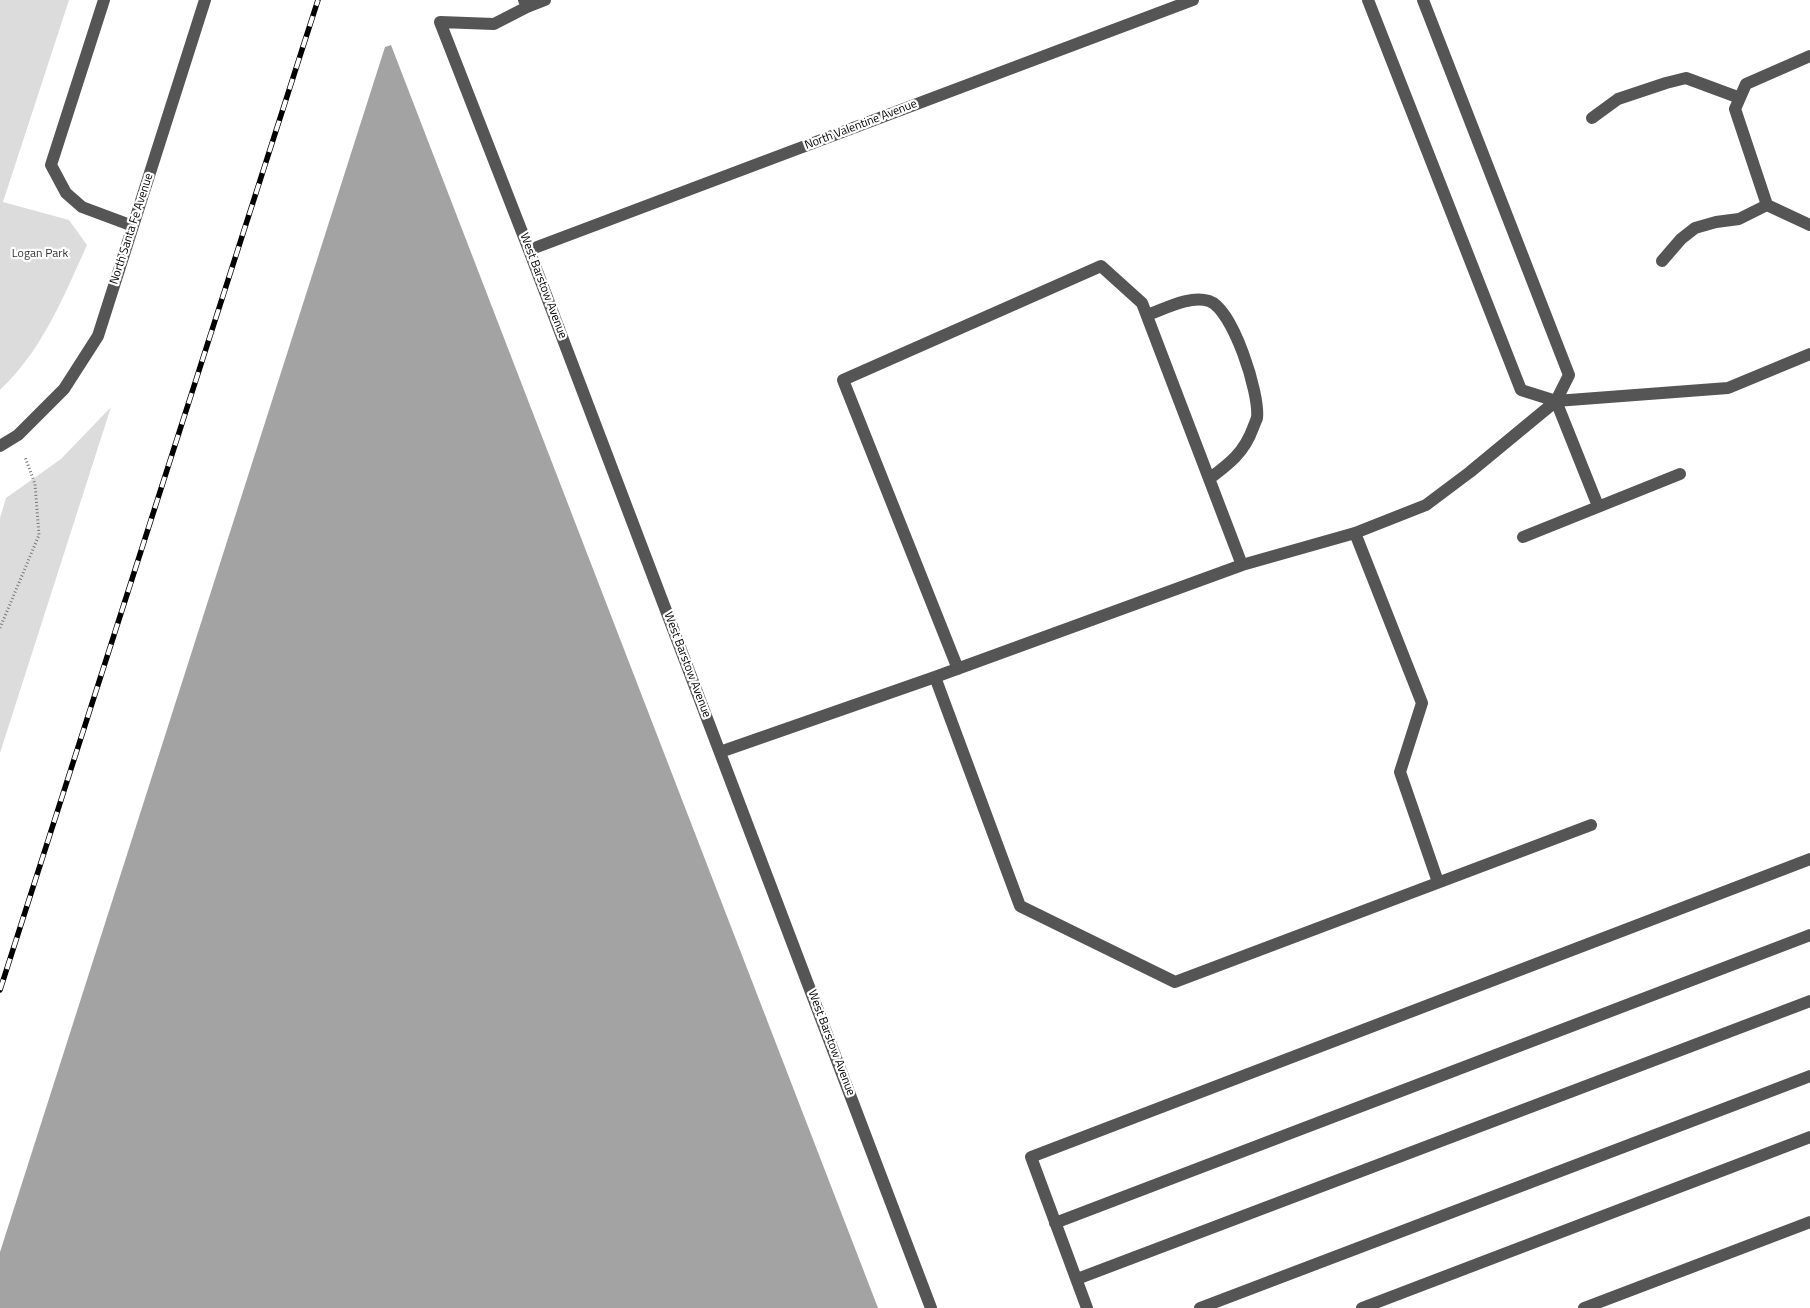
<!DOCTYPE html>
<html>
<head>
<meta charset="utf-8">
<style>
  body { margin:0 }
  canvas { display:block; background:#fff }
</style>
</head>
<body>
<canvas width="1810" height="1308"></canvas>
<script>
const c = document.querySelector('canvas').getContext('2d');
c.lineJoin = 'round';
function fillPath(path, color) {
  c.fillStyle = color;
  c.fill(path, 'evenodd');
}
function trace(path, color, width, dash) {
  c.strokeStyle = color;
  c.lineWidth = width;
  c.lineCap = dash ? 'butt' : 'round';
  c.setLineDash(dash || []);
  c.stroke(path);
}
function drawText(font, color, halo, rows, align = 'center') {
  c.font = font + ' "Titillium Web",sans-serif';
  c.lineWidth = 4.5;
  c.setLineDash([]);
  c.textBaseline = 'middle';
  c.strokeStyle = halo;
  c.fillStyle = color;
  for (const [text, x, y, turn = 0] of rows) {
    c.save();
    c.translate(x, y);
    c.rotate((+turn || 0) * Math.PI / 180);
    c.textAlign = isNaN(turn) ? turn : align;
    if (halo) c.strokeText(text, 0, 0);
    c.fillText(text, 0, 0);
    c.restore();
  }
}
fillPath(new Path2D(`
  M 0,0 L 69,0 L 3,202 L 69,220 L 87,245 C 63,298 43,349 0,390 Z
  M 111,407 L 0,753 L 0,518 L 6,498 L 61,459 Z`), '#dcdcdc');
fillPath(new Path2D(`
  M 391,45 L 878,1308 L 0,1308 L 0,1252 L 385,47 Z`), '#a3a3a3');
trace(new Path2D(`
  M 0,628 L 39,535 L 35,484 L 25,457`), '#777', 3, [1, 2.5]);
trace(new Path2D(`
  M 104,0 L 51,165 L 66,193 L 82,207 L 133,226
  M 524,0 L 527,7 L 545,0
  M 1368,0 L 1521,390 L 1556,401 L 1569,375 L 1423,0
  M 527,7 L 494,24 L 440,22 L 529,250 L 931,1308
  M 1810,56 L 1746,84 L 1735,109 L 1767,205 L 1810,225
  M 1592,118 L 1618,99 L 1666,83 L 1686,78 L 1740,98
  M 529,250 L 1193,0
  M 1662,261 L 1681,239 L 1695,228 L 1716,222 L 1739,219 L 1767,205
  M 1147,315 C 1165,309 1189,295 1209,301 C 1233,309 1260,394 1257,418 C 1256,421 1254,425 1253,428 C 1244,453 1229,464 1209,479
  M 1556,401 L 1598,506
  M 0,446 L 18,435 L 64,389 L 98,336 L 205,0
  M 1355,533 L 1422,703 L 1400,772 L 1438,882
  M 1523,537 L 1680,474
  M 958,669 L 843,380 L 1101,266 L 1142,303 L 1242,565
  M 935,677 L 1020,906 L 1175,982 L 1591,825
  M 720,752 L 935,677 L 1242,565 L 1355,533 L 1426,505 L 1470,472 L 1556,401 L 1728,388 L 1810,354
  M 1055,1223 L 1810,935
  M 1077,1279 L 1810,1001
  M 1087,1308 L 1031,1157 L 1810,859
  M 1200,1308 L 1810,1076
  M 1362,1308 L 1810,1137
  M 1584,1308 L 1810,1222`), '#555', 12);
const rail = new Path2D(`
  M 0,990 L 318,0`);
trace(rail, '#000', 5.5);
trace(rail, '#fff', 4, [11]);
drawText('12px', '#000', '#fff', [
  ["North Valentine Avenue",861,125,-21],
  ["North Santa Fe Avenue",132,229,-72],
  ["West Barstow Avenue",543,286,69],
  ["West Barstow Avenue",687,665,69],
  ["West Barstow Avenue",831,1043,69]
]);
drawText('12px', '#333', '#fff', [
  ["Logan Park",40,254]
]);
</script>
</body>
</html>
